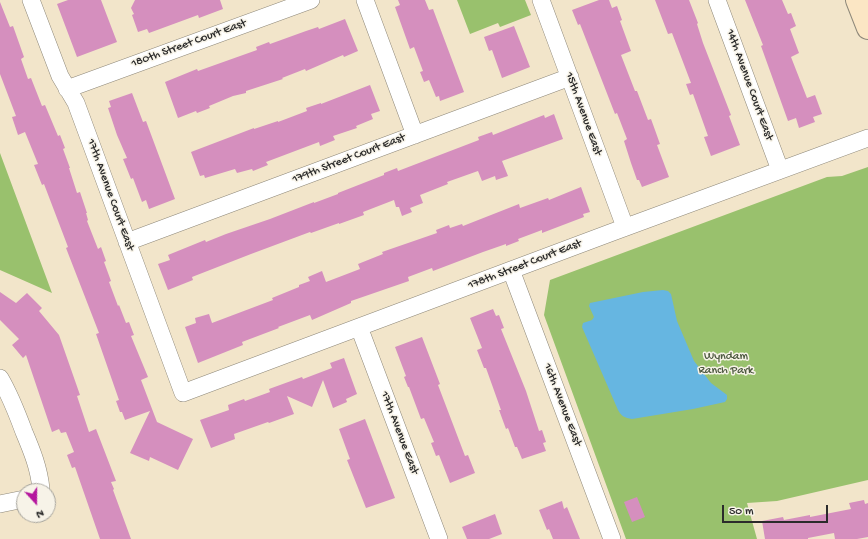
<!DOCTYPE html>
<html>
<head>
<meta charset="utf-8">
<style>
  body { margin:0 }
  #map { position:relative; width:868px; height:539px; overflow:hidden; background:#f2e5ca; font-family:"Gochi Hand",sans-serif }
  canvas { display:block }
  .north { position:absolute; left:16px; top:483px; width:40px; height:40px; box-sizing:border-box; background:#f7f3e8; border:1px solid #a5a39c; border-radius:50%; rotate:159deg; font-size:11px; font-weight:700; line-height:16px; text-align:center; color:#2b2b2b }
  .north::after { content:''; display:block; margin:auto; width:14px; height:18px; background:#b5179e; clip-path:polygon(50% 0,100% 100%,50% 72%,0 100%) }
  .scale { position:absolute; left:722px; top:505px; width:106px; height:18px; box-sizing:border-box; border:2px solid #2b2b2b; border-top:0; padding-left:5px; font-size:12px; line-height:14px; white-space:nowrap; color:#2b2b2b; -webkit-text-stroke:3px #f7f3e8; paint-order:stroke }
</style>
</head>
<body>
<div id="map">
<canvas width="868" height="539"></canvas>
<div class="north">N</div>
<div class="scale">50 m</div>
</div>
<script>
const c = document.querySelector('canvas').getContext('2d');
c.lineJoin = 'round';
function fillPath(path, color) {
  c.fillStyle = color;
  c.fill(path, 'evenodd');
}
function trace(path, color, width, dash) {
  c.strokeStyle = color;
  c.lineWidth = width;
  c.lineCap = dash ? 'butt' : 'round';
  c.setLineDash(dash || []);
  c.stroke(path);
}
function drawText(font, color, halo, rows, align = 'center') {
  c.font = font + ' "Gochi Hand",sans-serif';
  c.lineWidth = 3;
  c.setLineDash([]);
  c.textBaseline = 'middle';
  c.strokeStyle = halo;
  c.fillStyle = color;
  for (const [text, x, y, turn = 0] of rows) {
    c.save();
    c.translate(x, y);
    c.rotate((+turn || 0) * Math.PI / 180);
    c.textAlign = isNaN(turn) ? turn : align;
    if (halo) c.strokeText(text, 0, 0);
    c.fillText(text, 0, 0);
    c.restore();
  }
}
fillPath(new Path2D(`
  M 457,0 L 525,0 L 531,15 L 500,27 L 498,23 L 470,34 Z
  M 0,153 L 52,293 L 0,270 Z
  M 868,167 L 868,480 L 777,501 L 747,503 L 757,539 L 626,539 L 544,315 L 550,280 L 827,177 L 842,176 Z`), '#99c16d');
fillPath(new Path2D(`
  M 663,290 L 668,291 L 671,294 L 677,321 L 694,361 L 711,383 L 727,395 L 727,399 L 725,402 L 693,409 L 632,419 C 625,418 621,416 618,410 L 582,327 L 583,323 L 592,320 L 594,317 L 589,306 L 590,303 L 643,292 Z`), '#66b6e1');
fillPath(new Path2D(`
  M 68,0 L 101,0 L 117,42 L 77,57 L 57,4 Z
  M 135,0 L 220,0 L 223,9 L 199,18 L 198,15 L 149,33 L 147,29 L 138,32 L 132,15 L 134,14 L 131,8 Z
  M 398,0 L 425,0 L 429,10 L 433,9 L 464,92 L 440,101 L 439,96 L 436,97 L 429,80 L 424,82 L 420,72 L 423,71 L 414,47 L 410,49 L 395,7 L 400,5 Z
  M 599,0 L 609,0 L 612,8 L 617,6 L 622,20 L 620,21 L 631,51 L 621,55 L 635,91 L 637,91 L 648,120 L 651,119 L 655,130 L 660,144 L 657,145 L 669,177 L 642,187 L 639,180 L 637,180 L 631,163 L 624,141 L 627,139 L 617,113 L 615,114 L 580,24 L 578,25 L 572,10 Z
  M 655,0 L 689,0 L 698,23 L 697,24 L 703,43 L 731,115 L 729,116 L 740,145 L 711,156 L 704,137 L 708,136 L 693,94 L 690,95 L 686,84 L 691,83 L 672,33 L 668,34 Z
  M 745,0 L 782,0 L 788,14 L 791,13 L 796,26 L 790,29 L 799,53 L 791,57 L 807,98 L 815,95 L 822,114 L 813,117 L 815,122 L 799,128 L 796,118 L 788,121 L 761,46 L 763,45 Z
  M 0,2 L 10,27 L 13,26 L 24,57 L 21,59 L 28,79 L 31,78 L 42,106 L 45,105 L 58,136 L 60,135 L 65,148 L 63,149 L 70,168 L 69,168 L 77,193 L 80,192 L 87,213 L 86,213 L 88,220 L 87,221 L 98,249 L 101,247 L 106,261 L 104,262 L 111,281 L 109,282 L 118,306 L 119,305 L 126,323 L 129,322 L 134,335 L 131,336 L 148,377 L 141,380 L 157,422 L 193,439 L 178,470 L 150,457 L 149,461 L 130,453 L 150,411 L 125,420 L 122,412 L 120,412 L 116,401 L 119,400 L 96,334 L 99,333 L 66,248 L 68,247 L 44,184 L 42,185 L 34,165 L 38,164 L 25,132 L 18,135 L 12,117 L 16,116 L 0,74 Z
  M 345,19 L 358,51 L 344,57 L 343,55 L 306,71 L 305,69 L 282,78 L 283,79 L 246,91 L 246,93 L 233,96 L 209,106 L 210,108 L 197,113 L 196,111 L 178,118 L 165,82 L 197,69 L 198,71 L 257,50 L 256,47 L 269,42 L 270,44 L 306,31 L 318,27 L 319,29 Z
  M 514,26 L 530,67 L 502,78 L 492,50 L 489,51 L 484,37 Z
  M 370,85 L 380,111 L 371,114 L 373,119 L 356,126 L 357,128 L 333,136 L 335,140 L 320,146 L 319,142 L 266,162 L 268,165 L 253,171 L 252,169 L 237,173 L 235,169 L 205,178 L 204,175 L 200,176 L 191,152 L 254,128 L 254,129 L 278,121 L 278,122 L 307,111 L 306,108 L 321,103 L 321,104 Z
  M 132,93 L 143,122 L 146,121 L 175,199 L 149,209 L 146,200 L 142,202 L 133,178 L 131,179 L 123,159 L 127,158 L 117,135 L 108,108 L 111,107 L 109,101 Z
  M 554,114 L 563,139 L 502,161 L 508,176 L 496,180 L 495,176 L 482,181 L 478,171 L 447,182 L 448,184 L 420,195 L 423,203 L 410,208 L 412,212 L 402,216 L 399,207 L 396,207 L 394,200 L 363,212 L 364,215 L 339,224 L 339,223 L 311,233 L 310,232 L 251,254 L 192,277 L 193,280 L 168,290 L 158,264 L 170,260 L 168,255 L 205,240 L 206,242 L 226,234 L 270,219 L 314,202 L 314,203 L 338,194 L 338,193 L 384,175 L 384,173 L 397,168 L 398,171 L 479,140 L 478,137 L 492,132 L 493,135 L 544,115 L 545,118 Z
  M 581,187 L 590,212 L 583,214 L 584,217 L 542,233 L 542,230 L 518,239 L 519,241 L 506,246 L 506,244 L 483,252 L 433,271 L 432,268 L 408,277 L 409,281 L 351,301 L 351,303 L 312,320 L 310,315 L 278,327 L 279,328 L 242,342 L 243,345 L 198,363 L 185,327 L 196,323 L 195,318 L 209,314 L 212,323 L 273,300 L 272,298 L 299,287 L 299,285 L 310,281 L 308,277 L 322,271 L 326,282 L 360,269 L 358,264 L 383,254 L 382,252 L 437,233 L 436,230 L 449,225 L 450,228 L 462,224 L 463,226 L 519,204 L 520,208 L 548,198 L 549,200 Z
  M 0,292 L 16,303 L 27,293 L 42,308 L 39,311 L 59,335 L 80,395 L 77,396 L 89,432 L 96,429 L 116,481 L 111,482 L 114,489 L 113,490 L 131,539 L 100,539 L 75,467 L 72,468 L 67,455 L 74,452 L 66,432 L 61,433 L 59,429 L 52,432 L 26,355 L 23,358 L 12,345 L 19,339 L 0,320 Z
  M 493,309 L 496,316 L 499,315 L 504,328 L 501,329 L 526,391 L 539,431 L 542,430 L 546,442 L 543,443 L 546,451 L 522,459 L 517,447 L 515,447 L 508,428 L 506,429 L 499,410 L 501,410 L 486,368 L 484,368 L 477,350 L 482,348 L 470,318 Z
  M 422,337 L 440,384 L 438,385 L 454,427 L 465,456 L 468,455 L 475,473 L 450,483 L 439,455 L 436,456 L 431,443 L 434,442 L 424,418 L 421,419 L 409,387 L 408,387 L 404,377 L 406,376 L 395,347 Z
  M 344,358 L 357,394 L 346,399 L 347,402 L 333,408 L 323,380 L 312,407 L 287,396 L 294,414 L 269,423 L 268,422 L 234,434 L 235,439 L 211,448 L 200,420 L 229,410 L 228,405 L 244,399 L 245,401 L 270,392 L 269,389 L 302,377 L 303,379 L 332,368 L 330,363 Z
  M 365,419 L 395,498 L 366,508 L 347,460 L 350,459 L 339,429 Z
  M 637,497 L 645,517 L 632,522 L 624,502 Z
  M 864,500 L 865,504 L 868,503 L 868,537 L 857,539 L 835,539 L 834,533 L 808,538 L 808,539 L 765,539 L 762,521 L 783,517 L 784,520 L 810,515 L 810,517 L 851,509 L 849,503 Z
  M 562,501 L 564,509 L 567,507 L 580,539 L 553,539 L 549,529 L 547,530 L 539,510 Z
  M 495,514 L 502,534 L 489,539 L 467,539 L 462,527 Z`), '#d58fbe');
const street = new Path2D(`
  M 31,0 L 60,76 L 76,103 L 183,393 L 610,233 L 868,138
  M 365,0 L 415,135
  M 541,0 L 625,227
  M 717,0 L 780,170
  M 67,89 L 311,0
  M 127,242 L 570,77
  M 511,270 L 612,539
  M 359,327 L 439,539
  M 0,378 C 10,395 17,413 24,432 C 32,451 39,468 41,489 L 38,491
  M 0,504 L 24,499`);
const secondary = new Path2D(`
  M 857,0 L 868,28`);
trace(street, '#8e887a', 18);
trace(secondary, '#8e887a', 24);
trace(street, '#fff', 17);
trace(secondary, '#fbe6c4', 22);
drawText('12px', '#2b2b2b', '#f7f3e8', [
  ["180th Street Court East",189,44,-20],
  ["14th Avenue Court East",749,85,70],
  ["15th Avenue East",583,114,70],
  ["179th Street Court East",349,159,-21],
  ["17th Avenue Court East",110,195,70],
  ["178th Street Court East",525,265,-21],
  ["16th Avenue East",562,405,69],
  ["17th Avenue East",399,433,69]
]);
drawText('12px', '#4c583f', '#f7f3e8', [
  ["Wyndam",726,357],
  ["Ranch Park",726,371]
]);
</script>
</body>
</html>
